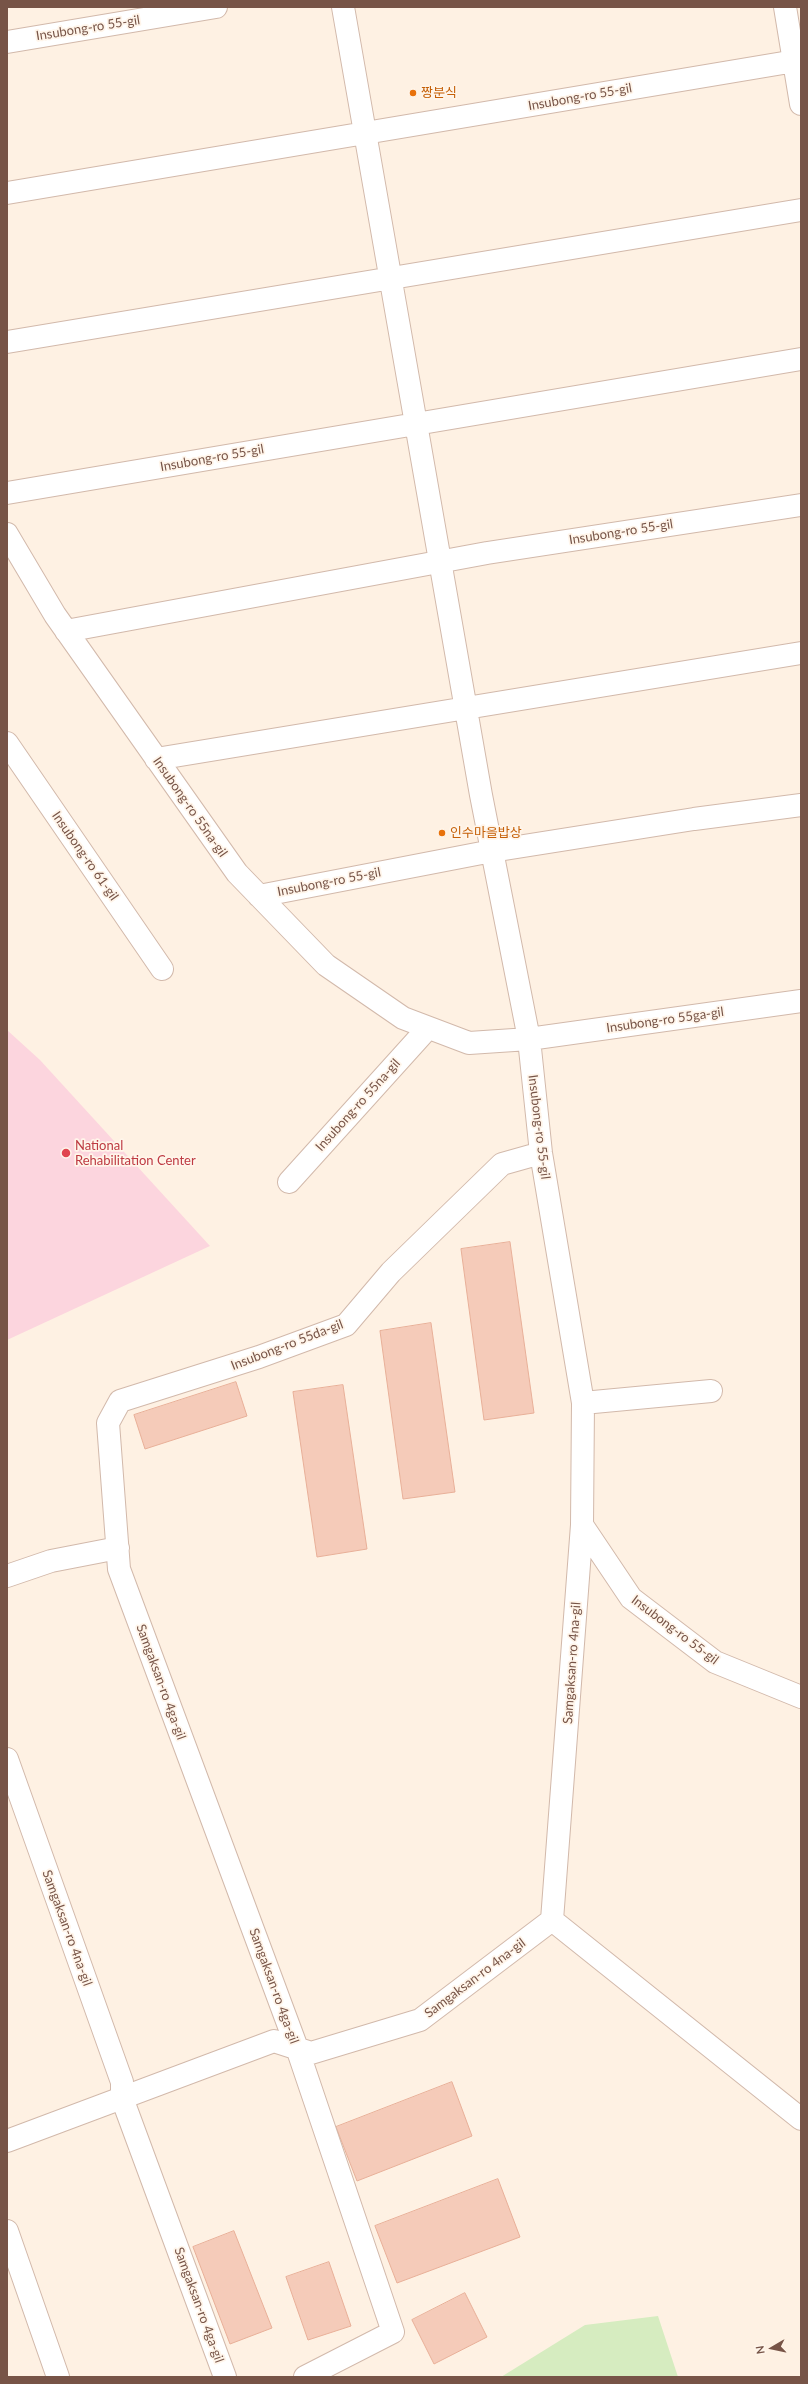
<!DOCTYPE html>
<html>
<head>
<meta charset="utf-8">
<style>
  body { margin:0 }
  #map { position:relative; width:808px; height:2384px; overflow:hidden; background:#fef1e3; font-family:Lato,sans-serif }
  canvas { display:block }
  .frame { position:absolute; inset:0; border:8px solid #775447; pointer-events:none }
  .north { position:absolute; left:752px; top:2328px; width:40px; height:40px; -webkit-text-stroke:3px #fff5ea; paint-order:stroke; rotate:261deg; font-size:11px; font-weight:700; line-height:16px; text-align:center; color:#775447 }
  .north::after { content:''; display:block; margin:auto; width:14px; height:18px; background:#775447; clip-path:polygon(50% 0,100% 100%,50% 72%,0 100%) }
</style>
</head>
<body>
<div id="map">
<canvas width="808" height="2384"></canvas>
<div class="frame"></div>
<div class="north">N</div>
</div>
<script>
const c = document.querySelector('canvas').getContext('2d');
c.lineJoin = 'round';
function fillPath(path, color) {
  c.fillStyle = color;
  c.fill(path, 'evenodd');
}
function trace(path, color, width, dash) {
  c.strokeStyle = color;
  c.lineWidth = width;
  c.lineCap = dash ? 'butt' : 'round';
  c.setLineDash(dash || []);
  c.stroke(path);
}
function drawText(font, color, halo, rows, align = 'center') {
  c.font = font + ' Lato,"Noto Sans KR",sans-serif';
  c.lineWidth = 3.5;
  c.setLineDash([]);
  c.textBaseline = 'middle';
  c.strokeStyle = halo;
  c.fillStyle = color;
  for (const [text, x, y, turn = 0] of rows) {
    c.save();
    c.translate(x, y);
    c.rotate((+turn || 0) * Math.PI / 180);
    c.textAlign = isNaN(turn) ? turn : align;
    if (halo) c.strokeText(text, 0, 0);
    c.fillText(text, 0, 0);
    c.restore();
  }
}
fillPath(new Path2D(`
  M 7,1030 L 40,1060 L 210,1246 L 7,1340 Z`), '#fcd5de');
fillPath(new Path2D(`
  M 658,2316 L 678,2377 L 501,2377 L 585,2325 Z`), '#d6ecc0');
const building = new Path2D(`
  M 510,1242 L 534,1413 L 484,1420 L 461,1249 Z
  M 431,1323 L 455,1492 L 403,1499 L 380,1331 Z
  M 236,1382 L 247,1416 L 145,1449 L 134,1415 Z
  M 343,1385 L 367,1549 L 317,1557 L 293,1392 Z
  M 452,2082 L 472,2136 L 357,2181 L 336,2127 Z
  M 498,2179 L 520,2237 L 397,2283 L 375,2226 Z
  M 234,2231 L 272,2328 L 230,2344 L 193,2247 Z
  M 329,2262 L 351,2326 L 308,2340 L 286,2277 Z
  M 465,2293 L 487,2337 L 434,2364 L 412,2320 Z`);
fillPath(building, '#f5cbb9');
trace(building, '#e8af98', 1);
const street = new Path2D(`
  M 785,7 L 801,104
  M 7,42 L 216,7
  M 7,193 L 801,60
  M 7,342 L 801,210
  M 7,493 L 801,359
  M 7,534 L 55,615 L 237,873 L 326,965 L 403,1018 L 469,1043 L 529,1039 L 801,1001
  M 66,631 L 487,553 L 801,505
  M 7,743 L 162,969
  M 156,759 L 801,653
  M 259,896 L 492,851 L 694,819 L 801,805
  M 289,1182 L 428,1028
  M 583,1403 L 711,1391
  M 582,1525 L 631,1598 L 715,1662 L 801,1697
  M 7,1576 L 51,1561 L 118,1548
  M 7,1759 L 122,2082 L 122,2098 L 225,2377
  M 552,1920 L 801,2119
  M 7,2141 L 274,2041 L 311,2053 L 420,2020 L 552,1920 L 582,1525 L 583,1403 L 541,1153 L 529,1039 L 481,795 L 343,7
  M 7,2231 L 58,2377
  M 305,2377 L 393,2332 L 297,2048 L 119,1569 L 108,1423 L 120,1401 L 259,1357 L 346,1325 L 391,1272 L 502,1164 L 541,1153`);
trace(street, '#d2b9ab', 24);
trace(street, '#fff', 22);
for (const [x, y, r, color] of [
  [413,93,4,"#e8710a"],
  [442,833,4,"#e8710a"],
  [66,1153,5,"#e0444e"]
]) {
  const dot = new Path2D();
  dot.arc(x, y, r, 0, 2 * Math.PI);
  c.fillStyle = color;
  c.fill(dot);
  trace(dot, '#fff5ea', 1.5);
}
drawText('13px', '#775447', '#fff5ea', [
  ["Insubong-ro 55-gil",88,28,-9],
  ["Insubong-ro 55-gil",580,97,-10],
  ["Insubong-ro 55-gil",212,458,-10],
  ["Insubong-ro 55-gil",621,532,-9],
  ["Insubong-ro 55na-gil",190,807,55],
  ["Insubong-ro 61-gil",85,856,55],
  ["Insubong-ro 55-gil",329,882,-11],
  ["Insubong-ro 55ga-gil",665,1020,-8],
  ["Insubong-ro 55na-gil",358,1105,-48],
  ["Insubong-ro 55-gil",539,1127,83],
  ["Insubong-ro 55da-gil",287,1345,-21],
  ["Insubong-ro 55-gil",675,1630,37],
  ["Samgaksan-ro 4na-gil",572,1663,-86],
  ["Samgaksan-ro 4ga-gil",161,1682,70],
  ["Samgaksan-ro 4na-gil",67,1928,70],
  ["Samgaksan-ro 4na-gil",475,1978,-37],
  ["Samgaksan-ro 4ga-gil",274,1986,70],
  ["Samgaksan-ro 4ga-gil",199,2305,70]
]);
drawText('13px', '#c56008', '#fff5ea', [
  ["짱분식",421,93],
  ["인수마을밥상",450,833]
], 'left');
drawText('13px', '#be3a42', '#fff5ea', [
  ["National",75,1146],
  ["Rehabilitation Center",75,1161]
], 'left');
</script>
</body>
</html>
